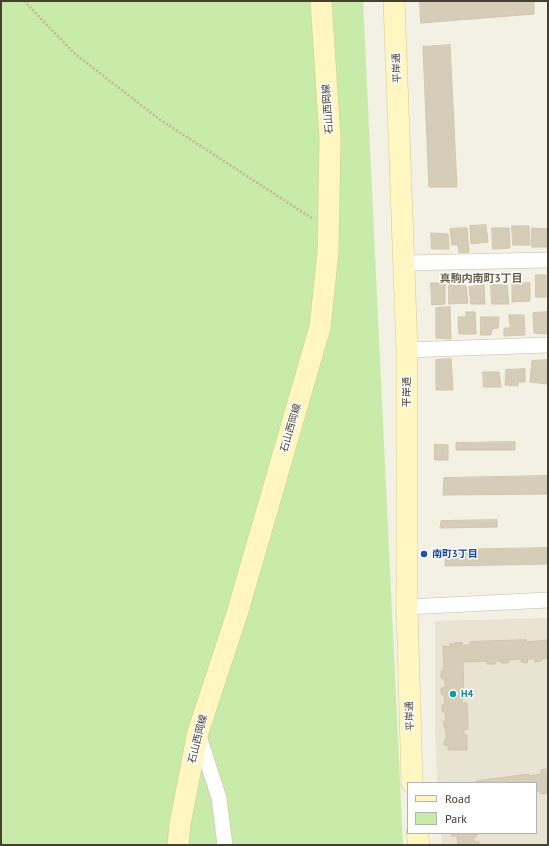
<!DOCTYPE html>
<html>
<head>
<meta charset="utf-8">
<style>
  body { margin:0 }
  #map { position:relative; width:549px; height:846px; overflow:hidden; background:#f3f0e4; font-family:"PT Sans",sans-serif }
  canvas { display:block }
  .frame { position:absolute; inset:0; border:2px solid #464033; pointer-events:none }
  .legend { position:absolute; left:407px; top:782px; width:130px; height:52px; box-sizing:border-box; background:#fff; border:1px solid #b5b3ad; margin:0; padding:5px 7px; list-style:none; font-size:12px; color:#464033 }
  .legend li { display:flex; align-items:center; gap:8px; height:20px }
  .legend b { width:20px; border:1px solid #b5b3ad }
</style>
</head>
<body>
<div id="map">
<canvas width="549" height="846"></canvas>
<div class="frame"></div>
<ul class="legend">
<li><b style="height:5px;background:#fff6c2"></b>Road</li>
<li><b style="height:11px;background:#c8eba9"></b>Park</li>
</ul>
</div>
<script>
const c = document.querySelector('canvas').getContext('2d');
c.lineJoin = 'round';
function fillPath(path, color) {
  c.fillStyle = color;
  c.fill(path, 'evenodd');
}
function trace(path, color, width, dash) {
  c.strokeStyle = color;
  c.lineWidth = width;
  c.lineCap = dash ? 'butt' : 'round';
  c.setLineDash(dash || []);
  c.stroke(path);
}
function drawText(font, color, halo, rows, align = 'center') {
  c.font = font + ' "PT Sans","Noto Sans JP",sans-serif';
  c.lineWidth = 3;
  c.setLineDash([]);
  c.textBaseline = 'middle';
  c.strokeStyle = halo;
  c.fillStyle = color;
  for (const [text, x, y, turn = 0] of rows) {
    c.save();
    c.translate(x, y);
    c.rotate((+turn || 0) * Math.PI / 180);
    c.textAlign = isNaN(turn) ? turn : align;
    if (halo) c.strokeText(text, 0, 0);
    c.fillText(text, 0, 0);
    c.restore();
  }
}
fillPath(new Path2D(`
  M 547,618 L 548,845 L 442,845 L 441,833 L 536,833 L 536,783 L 437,783 L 435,719 L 435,621 Z`), '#e8e3d2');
fillPath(new Path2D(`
  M 1,1 L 363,1 L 403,845 L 1,845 Z`), '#c8eba9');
const building = new Path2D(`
  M 420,1 L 534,1 L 534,14 L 421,23 Z
  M 450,45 L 457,187 L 429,187 L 423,47 Z
  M 486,225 L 488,242 L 471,244 L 470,226 Z
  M 512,226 L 529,226 L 530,245 L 513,245 Z
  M 467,228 L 469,252 L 459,253 L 458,245 L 452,245 L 450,229 Z
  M 492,228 L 509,228 L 510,248 L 493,249 Z
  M 532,228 L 548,229 L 548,247 L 532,247 Z
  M 431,233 L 448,234 L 449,249 L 432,249 Z
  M 536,275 L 546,275 L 546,297 L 536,297 Z
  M 431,283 L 445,283 L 445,304 L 432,305 Z
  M 530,283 L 530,301 L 512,302 L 512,284 Z
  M 449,285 L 466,286 L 468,303 L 449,304 Z
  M 484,285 L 485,304 L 471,304 L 469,287 Z
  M 491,285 L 507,285 L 509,304 L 492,304 Z
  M 450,307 L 451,339 L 436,338 L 436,308 Z
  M 466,312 L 475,312 L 476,334 L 459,334 L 458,317 L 466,317 Z
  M 548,312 L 548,334 L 534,333 L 533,313 Z
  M 509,315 L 524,315 L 525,335 L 504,336 L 504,328 L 510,328 Z
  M 481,317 L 499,317 L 498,328 L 492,329 L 491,335 L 481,335 Z
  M 451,359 L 453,390 L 436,390 L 436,360 Z
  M 548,360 L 548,384 L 530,382 L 532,361 Z
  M 525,369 L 525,382 L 518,382 L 518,386 L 505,385 L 506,370 Z
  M 483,372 L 499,372 L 501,387 L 484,387 Z
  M 515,442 L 515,450 L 456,450 L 456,443 Z
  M 435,444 L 448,445 L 448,460 L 435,460 Z
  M 547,476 L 547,494 L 443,495 L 444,478 Z
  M 497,520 L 497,527 L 440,528 L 441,521 Z
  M 548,548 L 548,564 L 445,566 L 446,550 Z
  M 526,640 L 526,642 L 547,640 L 548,658 L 542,659 L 541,661 L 535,662 L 534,659 L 528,659 L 527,663 L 521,662 L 521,659 L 509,660 L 508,663 L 501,663 L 500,661 L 496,661 L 495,664 L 487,664 L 487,661 L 463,662 L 464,699 L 462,699 L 462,703 L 467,703 L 468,729 L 464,730 L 464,735 L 467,735 L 467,750 L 448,750 L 448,745 L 444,745 L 445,739 L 447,738 L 443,721 L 446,722 L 445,712 L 442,712 L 442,705 L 445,705 L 444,695 L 441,694 L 441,688 L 446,687 L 444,679 L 441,678 L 441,671 L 444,671 L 443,646 L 451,647 L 449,644 L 462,642 L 462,645 L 471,645 L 470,642 Z
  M 548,769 L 547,793 L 541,794 L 540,792 L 536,791 L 536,796 L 536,783 L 477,783 L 476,781 L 529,774 L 529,776 L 541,774 L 541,770 Z
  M 452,833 L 477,833 L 477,836 L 473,838 L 475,842 L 479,841 L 479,845 L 458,845 L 457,836 L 452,836 Z`);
fillPath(building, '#d6cdb9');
trace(building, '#d1c5ab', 1);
const street = new Path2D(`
  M 405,263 L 548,260
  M 407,350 L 548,345
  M 407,607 L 548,600
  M 198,733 L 219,798 L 225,845`);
const secondary = new Path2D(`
  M 394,1 L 407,350 L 407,607 L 412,783
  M 417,833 L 419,845
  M 178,845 L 180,824 L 198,732 L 237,614 L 320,327 L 328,252 L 330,138 L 321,1`);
trace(street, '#c2bca9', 16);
trace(secondary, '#d6ca90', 22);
trace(new Path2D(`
  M 24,1 L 74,53 L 159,119 L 313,219`), '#c2b696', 2.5, [2, 2]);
trace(street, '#fff', 15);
trace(secondary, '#fff6c2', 21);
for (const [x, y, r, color] of [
  [424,554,4,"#1a4fb4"],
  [453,694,4,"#0f9aa8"]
]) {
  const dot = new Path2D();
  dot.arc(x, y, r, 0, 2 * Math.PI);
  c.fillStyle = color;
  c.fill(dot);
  trace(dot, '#fff', 1.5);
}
drawText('10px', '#464033', '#fff', [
  ["平岸通",397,68,-92],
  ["石山西岡線",328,109,-94],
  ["平岸通",407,392,-90],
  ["石山西岡線",291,428,-74],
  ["平岸通",410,716,-92],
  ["石山西岡線",198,739,-76]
]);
drawText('bold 10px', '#164399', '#fff', [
  ["南町3丁目",432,554]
], 'left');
drawText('bold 10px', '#0d838f', '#fff', [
  ["H4",461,694]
], 'left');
drawText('bold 11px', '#695f4a', '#fff', [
  ["真駒内南町3丁目",481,279]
]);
</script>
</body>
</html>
